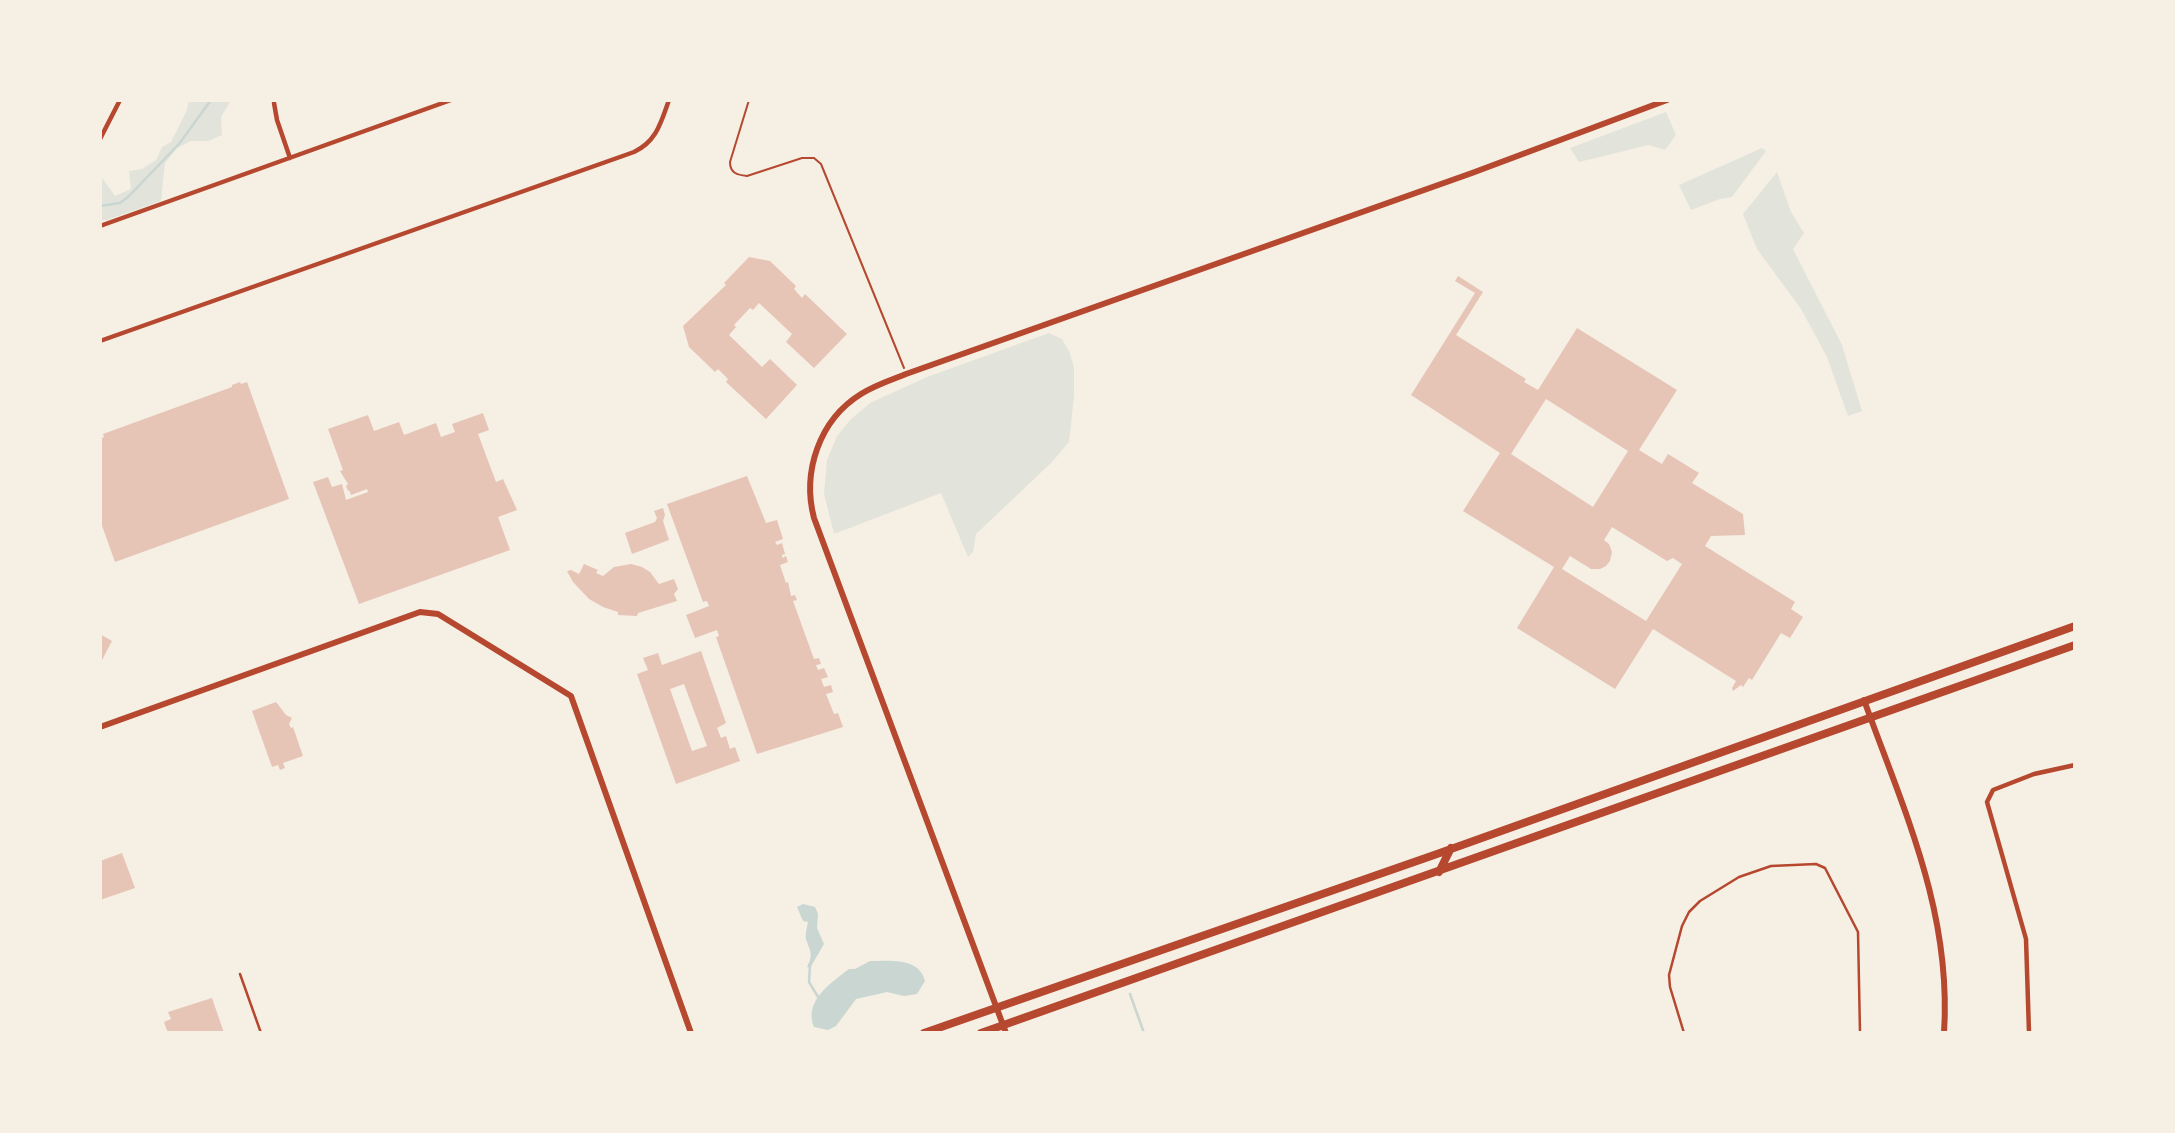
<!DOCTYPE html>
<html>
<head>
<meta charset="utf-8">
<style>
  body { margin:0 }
  #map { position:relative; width:2175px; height:1133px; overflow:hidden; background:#f6efe4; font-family:"Space Grotesk",sans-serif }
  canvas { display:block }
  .frame { position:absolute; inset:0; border:102px solid #f6efe4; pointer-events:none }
</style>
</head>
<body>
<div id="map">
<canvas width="2175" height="1133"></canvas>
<div class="frame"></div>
</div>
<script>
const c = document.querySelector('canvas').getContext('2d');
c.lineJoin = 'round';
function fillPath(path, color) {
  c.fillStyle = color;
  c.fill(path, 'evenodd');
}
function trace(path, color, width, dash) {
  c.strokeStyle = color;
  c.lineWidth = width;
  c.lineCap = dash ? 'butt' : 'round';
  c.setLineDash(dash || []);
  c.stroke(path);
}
fillPath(new Path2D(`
  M 189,100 L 231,100 L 221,117 L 222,135 L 208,141 L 191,141 L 177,148 L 165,163 L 161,201 L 107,220 L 100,220 L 100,175 L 115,196 L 131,189 L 129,171 L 142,169 L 156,160 L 162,147 L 171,142 L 187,110 Z
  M 1666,112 L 1676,135 L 1665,150 L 1649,145 L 1579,162 L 1570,148 Z
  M 1762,148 L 1766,151 L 1732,197 L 1720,199 L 1691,210 L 1679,185 Z
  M 1777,172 L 1791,212 L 1804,233 L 1793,249 L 1842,345 L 1862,411 L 1848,416 L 1827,357 L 1801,309 L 1757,249 L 1743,214 Z
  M 1049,333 L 1062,339 L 1069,351 L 1074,367 L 1074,396 L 1069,442 L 1052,462 L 976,534 L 973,552 L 968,557 L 941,493 L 834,534 L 824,494 L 827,460 L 837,436 L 851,419 L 870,403 L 927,377 Z`), '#e2e4dc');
fillPath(new Path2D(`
  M 803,904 L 815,907 L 818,914 L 817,928 L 824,944 L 810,968 L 807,967 C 814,954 810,951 806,939 C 805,934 807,928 808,922 L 803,921 L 797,907 Z
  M 870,961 C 890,961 919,957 925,981 L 917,994 L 904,996 L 887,992 L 856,999 L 836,1026 L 828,1030 L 814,1027 C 803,1001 832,982 849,969 L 855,969 Z`), '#c9d6d2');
trace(new Path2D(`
  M 100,206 L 120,203 L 128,197 L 179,144 L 211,100
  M 810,965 L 809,982 L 818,997
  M 1130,994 L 1144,1033`), '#c9d6d2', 2.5);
fillPath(new Path2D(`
  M 749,257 L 770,261 L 796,286 L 794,289 L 802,298 L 805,294 L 847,334 L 814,368 L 786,342 L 792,334 L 759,303 L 753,310 L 750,308 L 734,325 L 736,327 L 729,335 L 762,367 L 770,359 L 797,385 L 766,419 L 726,382 L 728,379 L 718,369 L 715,372 L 689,347 L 683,326 L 726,285 L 724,283 Z
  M 1458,276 L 1483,292 L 1456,335 L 1526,379 L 1524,382 L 1538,390 L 1577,328 L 1677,390 L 1639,450 L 1662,464 L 1668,454 L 1699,473 L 1692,483 L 1743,514 L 1745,535 L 1711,536 L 1705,546 L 1795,602 L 1791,609 L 1803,617 L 1790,638 L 1781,633 L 1752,680 L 1749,678 L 1743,687 L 1741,685 L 1733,691 L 1732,688 L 1736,681 L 1653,629 L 1615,689 L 1517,628 L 1554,567 L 1463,511 L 1500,453 L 1411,395 L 1475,293 L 1455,281 ZM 1546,399 L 1628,451 L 1593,507 L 1511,454 ZM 1612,527 L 1667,561 L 1673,558 L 1682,564 L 1646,621 L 1562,569 L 1570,556 L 1591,569 L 1600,569 L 1606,566 L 1610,561 L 1612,552 L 1609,544 L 1604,540 Z
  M 240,382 L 241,384 L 247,382 L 289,499 L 115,562 L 100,520 L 100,439 L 104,437 L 103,434 L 232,387 L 232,385 Z
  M 483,413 L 489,430 L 478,434 L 496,482 L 503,479 L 517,510 L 498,517 L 510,550 L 359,604 L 313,482 L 328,477 L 332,487 L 342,484 L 346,500 L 368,492 L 367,489 L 351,495 L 349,490 L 348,491 L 346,486 L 348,484 L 340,471 L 343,470 L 328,429 L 368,415 L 374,431 L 399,422 L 404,435 L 436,423 L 441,437 L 455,432 L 452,424 Z
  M 747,476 L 766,523 L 777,520 L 783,539 L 775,542 L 777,545 L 782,543 L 785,554 L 782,555 L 782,558 L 786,556 L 788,562 L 780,565 L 786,583 L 788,582 L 791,596 L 795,595 L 797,600 L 793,601 L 814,659 L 819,658 L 821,664 L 816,665 L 818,670 L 824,668 L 828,677 L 821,679 L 824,687 L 831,685 L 833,692 L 826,694 L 834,714 L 838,713 L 843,727 L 757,754 L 716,637 L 719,636 L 717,630 L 695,638 L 686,615 L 709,606 L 707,601 L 703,602 L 667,504 Z
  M 663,508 L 665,515 L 663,521 L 669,540 L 632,554 L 625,533 L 655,522 L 657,518 L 654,511 Z
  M 584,564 L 598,570 L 596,573 L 603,576 L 614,567 L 631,564 L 642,567 L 650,572 L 659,584 L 674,579 L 678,589 L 674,594 L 677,601 L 638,613 L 637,616 L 618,615 L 618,612 L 603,607 L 589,599 L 573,582 L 567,571 L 571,570 L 579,574 Z
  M 100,634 L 112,641 L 100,664 Z
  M 701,651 L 726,723 L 717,728 L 721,738 L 726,736 L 730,749 L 735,747 L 740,761 L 676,784 L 637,674 L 648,670 L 643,658 L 658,653 L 662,665 ZM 684,684 L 707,746 L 692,751 L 670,689 Z
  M 276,702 L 286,715 L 292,718 L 289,724 L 291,728 L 293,727 L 303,756 L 283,763 L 285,768 L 280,770 L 278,765 L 272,767 L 252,711 Z
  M 122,853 L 135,888 L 100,900 L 100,861 Z
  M 212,998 L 224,1033 L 168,1033 L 164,1022 L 171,1019 L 168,1012 Z`), '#e6c5b7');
trace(new Path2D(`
  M 749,100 L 730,162 C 730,173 737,175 747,176 L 802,158 L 814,158 L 821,164 L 904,368`), '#b5482f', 2);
trace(new Path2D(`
  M 240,974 L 261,1033
  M 1684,1033 L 1670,987 L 1669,975 L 1682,926 L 1689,912 L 1700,901 L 1739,877 L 1771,866 L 1816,864 L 1825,868 L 1858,932 L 1860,1033`), '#b5482f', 2.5);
trace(new Path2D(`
  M 274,103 L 277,120 L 290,158
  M 100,139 L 120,100
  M 100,226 L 451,100
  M 100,341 L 634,152 C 657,141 661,122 669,100
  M 2029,1033 L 2026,939 L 1987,802 L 1993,790 L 2034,774 L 2075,765`), '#b5482f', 4.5);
trace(new Path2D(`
  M 1864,700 C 1904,811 1952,912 1944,1033
  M 100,727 L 420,612 L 438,614 L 571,696 L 691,1033
  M 1006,1033 L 814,518 C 802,472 819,420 861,394 C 875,385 891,380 906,374 L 1472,173 L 1667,100`), '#b5482f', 6);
trace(new Path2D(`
  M 1439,872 L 1451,848
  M 924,1033 L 1437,854 L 2075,626
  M 981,1033 L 2075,645`), '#b5482f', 8);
</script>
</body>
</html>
